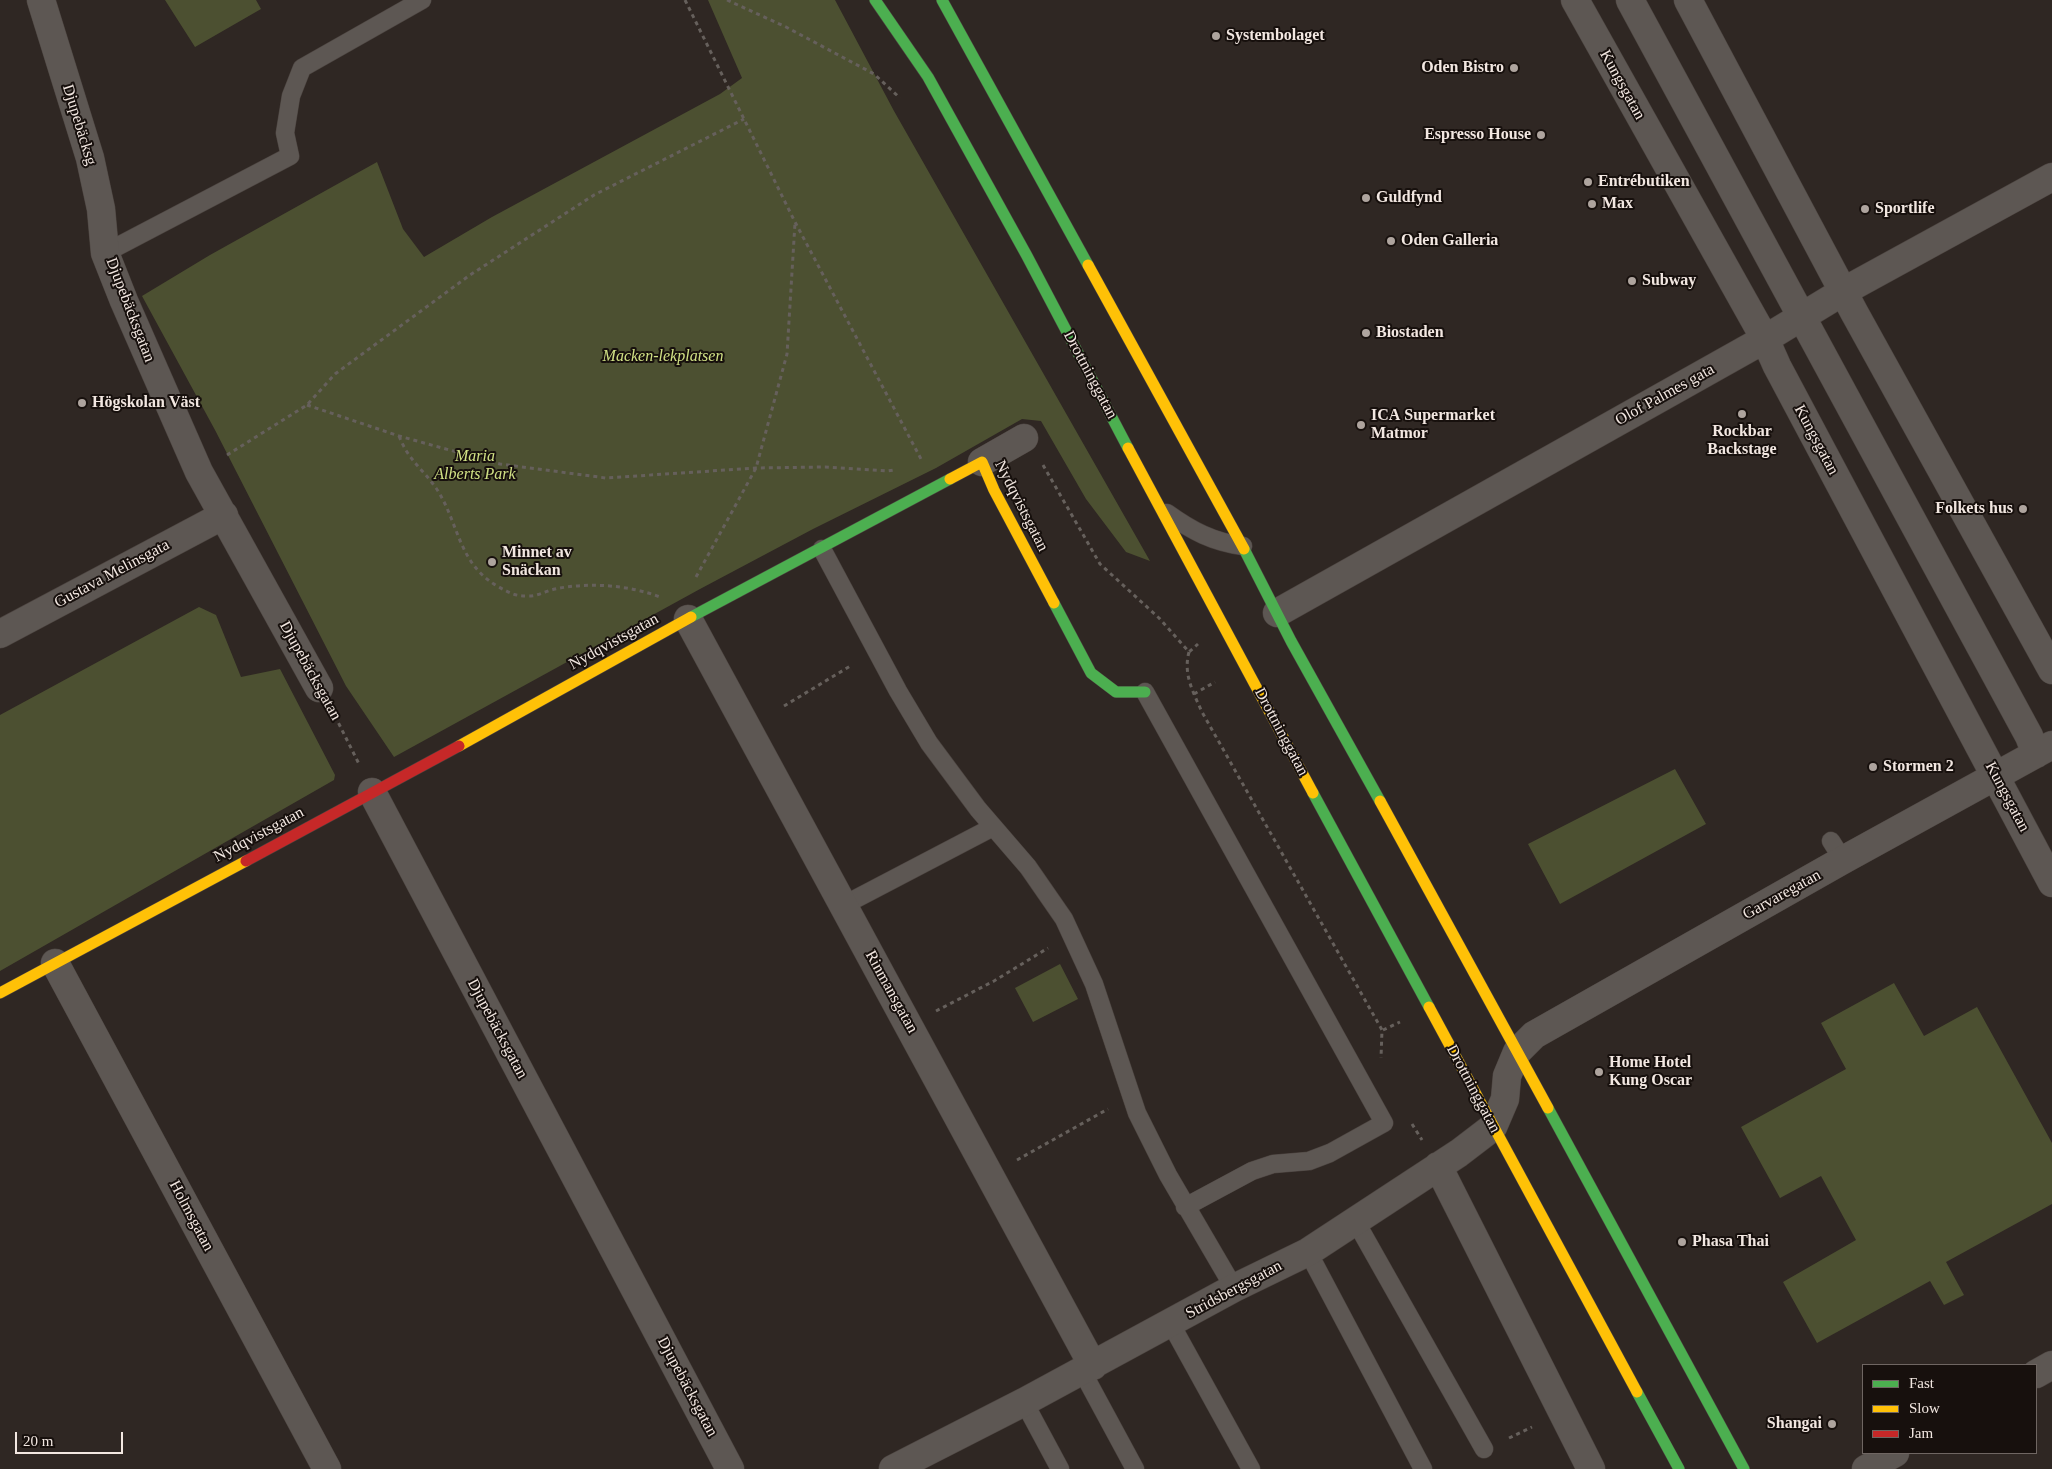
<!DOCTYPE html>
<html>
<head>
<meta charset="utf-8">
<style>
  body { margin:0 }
  #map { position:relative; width:2052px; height:1469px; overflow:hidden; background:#2f2723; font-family:Georgia,serif }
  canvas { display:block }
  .legend { position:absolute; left:1862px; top:1364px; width:175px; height:90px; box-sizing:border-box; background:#17100d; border:1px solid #6f6662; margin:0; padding:6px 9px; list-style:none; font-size:15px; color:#f2e7e1 }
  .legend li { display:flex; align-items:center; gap:10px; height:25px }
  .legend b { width:25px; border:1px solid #6f6662 }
  .scale { position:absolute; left:15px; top:1432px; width:108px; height:22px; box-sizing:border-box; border:2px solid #f2e7e1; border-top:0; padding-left:6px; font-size:15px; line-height:18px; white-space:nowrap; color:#f2e7e1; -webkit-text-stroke:4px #17100d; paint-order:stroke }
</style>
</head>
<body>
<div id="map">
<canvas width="2052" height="1469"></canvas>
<ul class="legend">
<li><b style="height:6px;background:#4caf50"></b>Fast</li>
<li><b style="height:6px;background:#ffc107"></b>Slow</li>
<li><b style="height:6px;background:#c62828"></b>Jam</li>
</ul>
<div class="scale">20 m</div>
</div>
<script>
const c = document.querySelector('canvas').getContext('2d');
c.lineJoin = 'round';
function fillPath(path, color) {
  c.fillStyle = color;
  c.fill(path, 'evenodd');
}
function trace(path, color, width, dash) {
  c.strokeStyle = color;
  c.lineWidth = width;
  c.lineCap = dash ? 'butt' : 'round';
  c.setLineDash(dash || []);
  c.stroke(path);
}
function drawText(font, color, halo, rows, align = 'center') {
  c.font = font + ' Georgia,serif';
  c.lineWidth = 4;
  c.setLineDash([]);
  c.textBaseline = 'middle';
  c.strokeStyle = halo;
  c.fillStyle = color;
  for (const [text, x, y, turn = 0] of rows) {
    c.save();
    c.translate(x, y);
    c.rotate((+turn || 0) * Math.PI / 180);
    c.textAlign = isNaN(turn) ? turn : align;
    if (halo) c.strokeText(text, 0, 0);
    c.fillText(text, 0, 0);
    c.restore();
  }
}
fillPath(new Path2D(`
  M 165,0 L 256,0 L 261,9 L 195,47 Z
  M 708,0 L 835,0 L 894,111 L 1150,561 L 1126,552 L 1086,499 L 1041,421 L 1022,419 L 936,468 L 813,529 L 700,589 L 394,757 L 346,686 L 215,430 L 142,296 L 210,255 L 377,162 L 403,229 L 424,257 L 492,217 L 720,94 L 742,78 Z
  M 199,607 L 216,615 L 241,677 L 280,669 L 335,775 L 334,780 L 0,971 L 0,715 Z
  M 1675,769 L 1706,824 L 1560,904 L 1528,844 Z
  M 1060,964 L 1078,999 L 1033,1022 L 1015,988 Z
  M 1894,983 L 1924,1036 L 1977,1007 L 2052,1143 L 2052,1204 L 1946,1262 L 1964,1295 L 1944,1305 L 1930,1281 L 1817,1343 L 1783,1282 L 1856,1240 L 1821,1176 L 1780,1198 L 1741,1127 L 1846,1069 L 1821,1023 Z`), '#4c5031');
const lane = new Path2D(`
  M 105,253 L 290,156 L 285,133 L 291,96 L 302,68 L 422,0
  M 1167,513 C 1192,531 1213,542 1243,546
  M 822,549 L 898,691 L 929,743 L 978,809 L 1028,867 L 1064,919 L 1094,984 L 1137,1113 L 1168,1175 L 1234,1288
  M 1145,692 L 1384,1123 L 1330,1153 L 1309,1161 L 1273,1164 L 1252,1171 L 1185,1207
  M 1831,841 L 1843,860
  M 844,905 L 993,827
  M 1356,1222 L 1484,1449
  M 1308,1252 L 1423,1469
  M 1171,1324 L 1251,1469
  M 1082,1371 L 1135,1469
  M 1024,1402 L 1060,1469`);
const street = new Path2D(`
  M 41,0 L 90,158 L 101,209 L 105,253 L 124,301 L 199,472 L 319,688
  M 1575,0 L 1765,339 L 1777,366 L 2052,883
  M 1630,0 L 2029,736 L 2036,754
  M 1688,0 L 1854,312 L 2052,670
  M 982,462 L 1024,438
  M 1277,613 L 1765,339 L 1844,291 L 2052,177
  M 688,619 L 1093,1366
  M 0,634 L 224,515
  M 372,792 L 730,1469
  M 55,963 L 327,1469
  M 1438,1166 L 1591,1469
  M 2036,1374 L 2052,1365
  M 893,1469 L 1024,1402 L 1234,1288 L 1308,1252 L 1459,1153 L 1493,1127 L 1505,1099 L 1507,1076 L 1517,1052 L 1534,1035 L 1843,860 L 2052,745
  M 1866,1469 L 1895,1453`);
const fast = new Path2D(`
  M 875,0 L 928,77 L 1027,256 L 1128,448
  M 942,0 L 1088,265
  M 1244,549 L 1291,641 L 1380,801
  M 1054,603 L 1091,673 L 1116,692 L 1145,692
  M 691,617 L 950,479
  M 1313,793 L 1429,1007
  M 1548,1108 L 1744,1469
  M 1637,1392 L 1679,1469`);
const slow = new Path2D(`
  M 1088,265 L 1244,549
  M 1128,448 L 1313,793
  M 950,479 L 982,462 L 994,490 L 1054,603
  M 459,746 L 691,617
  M 1380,801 L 1548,1108
  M 0,993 L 246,861
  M 1429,1007 L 1637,1392`);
const jam = new Path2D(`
  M 246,861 L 459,746`);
trace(lane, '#4b433f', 19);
trace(street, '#4b433f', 29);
trace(fast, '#4b433f', 12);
trace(slow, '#4b433f', 12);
trace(jam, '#4b433f', 12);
trace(new Path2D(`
  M 685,0 L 795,222 L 921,459
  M 727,0 L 786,27 L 874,74 L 900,98
  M 307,405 L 399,436 L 500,464 L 606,478 L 756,468 L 825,467 L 887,471 L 894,470
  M 399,436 C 409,461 421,467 436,488 C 459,522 457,562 497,586 C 508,592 516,597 529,596 C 538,596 546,591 555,589 C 588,582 629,585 660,597
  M 227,455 L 307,405 L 335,374 L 470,275 L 594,195 L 744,119
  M 1043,465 L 1100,564 L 1159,618 L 1189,652 L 1198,644
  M 696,577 L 756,468 L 787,354 L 795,223
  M 1189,652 C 1183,674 1193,692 1202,712 L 1382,1030 L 1381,1058
  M 1194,694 L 1215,682
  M 784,706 L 852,665
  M 335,716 L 359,764
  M 936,1011 L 994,981 L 1048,948
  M 1383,1030 L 1400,1022
  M 1412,1124 L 1422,1140
  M 1017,1160 L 1108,1109
  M 1509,1438 L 1532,1427`), '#66605c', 3, [4, 4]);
trace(lane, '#5d5753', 18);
trace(street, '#5d5753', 28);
trace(fast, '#4caf50', 11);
trace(slow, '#ffc107', 11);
trace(jam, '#c62828', 11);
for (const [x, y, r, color] of [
  [1216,36,5,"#aea49e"],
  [1514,68,5,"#aea49e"],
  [1541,135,5,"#aea49e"],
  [1588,182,5,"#aea49e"],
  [1366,198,5,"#aea49e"],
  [1592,204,5,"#aea49e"],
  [1865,209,5,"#aea49e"],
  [1391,241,5,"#aea49e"],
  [1632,281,5,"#aea49e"],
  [1366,333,5,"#aea49e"],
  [82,403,5,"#aea49e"],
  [1742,414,5,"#aea49e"],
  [1361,425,5,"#aea49e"],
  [2023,509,5,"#aea49e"],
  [492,562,5,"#aea49e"],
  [1873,767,5,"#aea49e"],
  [1599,1072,5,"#aea49e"],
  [1682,1242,5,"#aea49e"],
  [1832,1424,5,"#aea49e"]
]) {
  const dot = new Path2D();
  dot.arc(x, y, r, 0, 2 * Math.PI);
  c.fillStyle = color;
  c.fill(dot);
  trace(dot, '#17100d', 2);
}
drawText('bold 16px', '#f2e7e1', '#17100d', [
  ["Systembolaget",1226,36],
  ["Oden Bistro",1504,68,"right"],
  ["Espresso House",1531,135,"right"],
  ["Entrébutiken",1598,182],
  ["Guldfynd",1376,198],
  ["Max",1602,204],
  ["Sportlife",1875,209],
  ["Oden Galleria",1401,241],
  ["Subway",1642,281],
  ["Biostaden",1376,333],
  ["Högskolan Väst",92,403],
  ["ICA Supermarket",1371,416],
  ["Matmor",1371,434],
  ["Rockbar",1742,432,"center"],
  ["Backstage",1742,450,"center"],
  ["Folkets hus",2013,509,"right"],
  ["Minnet av",502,553],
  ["Snäckan",502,571],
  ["Stormen 2",1883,767],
  ["Home Hotel",1609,1063],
  ["Kung Oscar",1609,1081],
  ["Phasa Thai",1692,1242],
  ["Shangai",1822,1424,"right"]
], 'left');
drawText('16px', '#f2e7e1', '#17100d', [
  ["Kungsgatan",1622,85,61],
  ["Djupebäcksg",79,125,73],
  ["Djupebäcksgatan",130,310,69],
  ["Drottninggatan",1090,375,62],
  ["Olof Palmes gata",1665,395,-29],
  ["Kungsgatan",1816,440,62],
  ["Nydqvistsgatan",1021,506,63],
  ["Gustava Melinsgata",112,574,-28],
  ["Nydqvistsgatan",614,642,-29],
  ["Djupebäcksgatan",310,671,61],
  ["Drottninggatan",1281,732,62],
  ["Kungsgatan",2007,797,62],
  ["Nydqvistsgatan",259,835,-28],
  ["Garvaregatan",1782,895,-29],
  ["Rinmansgatan",891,992,61],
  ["Djupebäcksgatan",497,1029,62],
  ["Drottninggatan",1473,1089,62],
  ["Holmsgatan",191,1216,62],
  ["Stridsbergsgatan",1234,1290,-28],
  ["Djupebäcksgatan",687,1387,62]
]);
drawText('italic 16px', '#d1e185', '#17100d', [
  ["Macken-lekplatsen",663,357],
  ["Maria",475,457],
  ["Alberts Park",475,475]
]);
</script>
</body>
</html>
